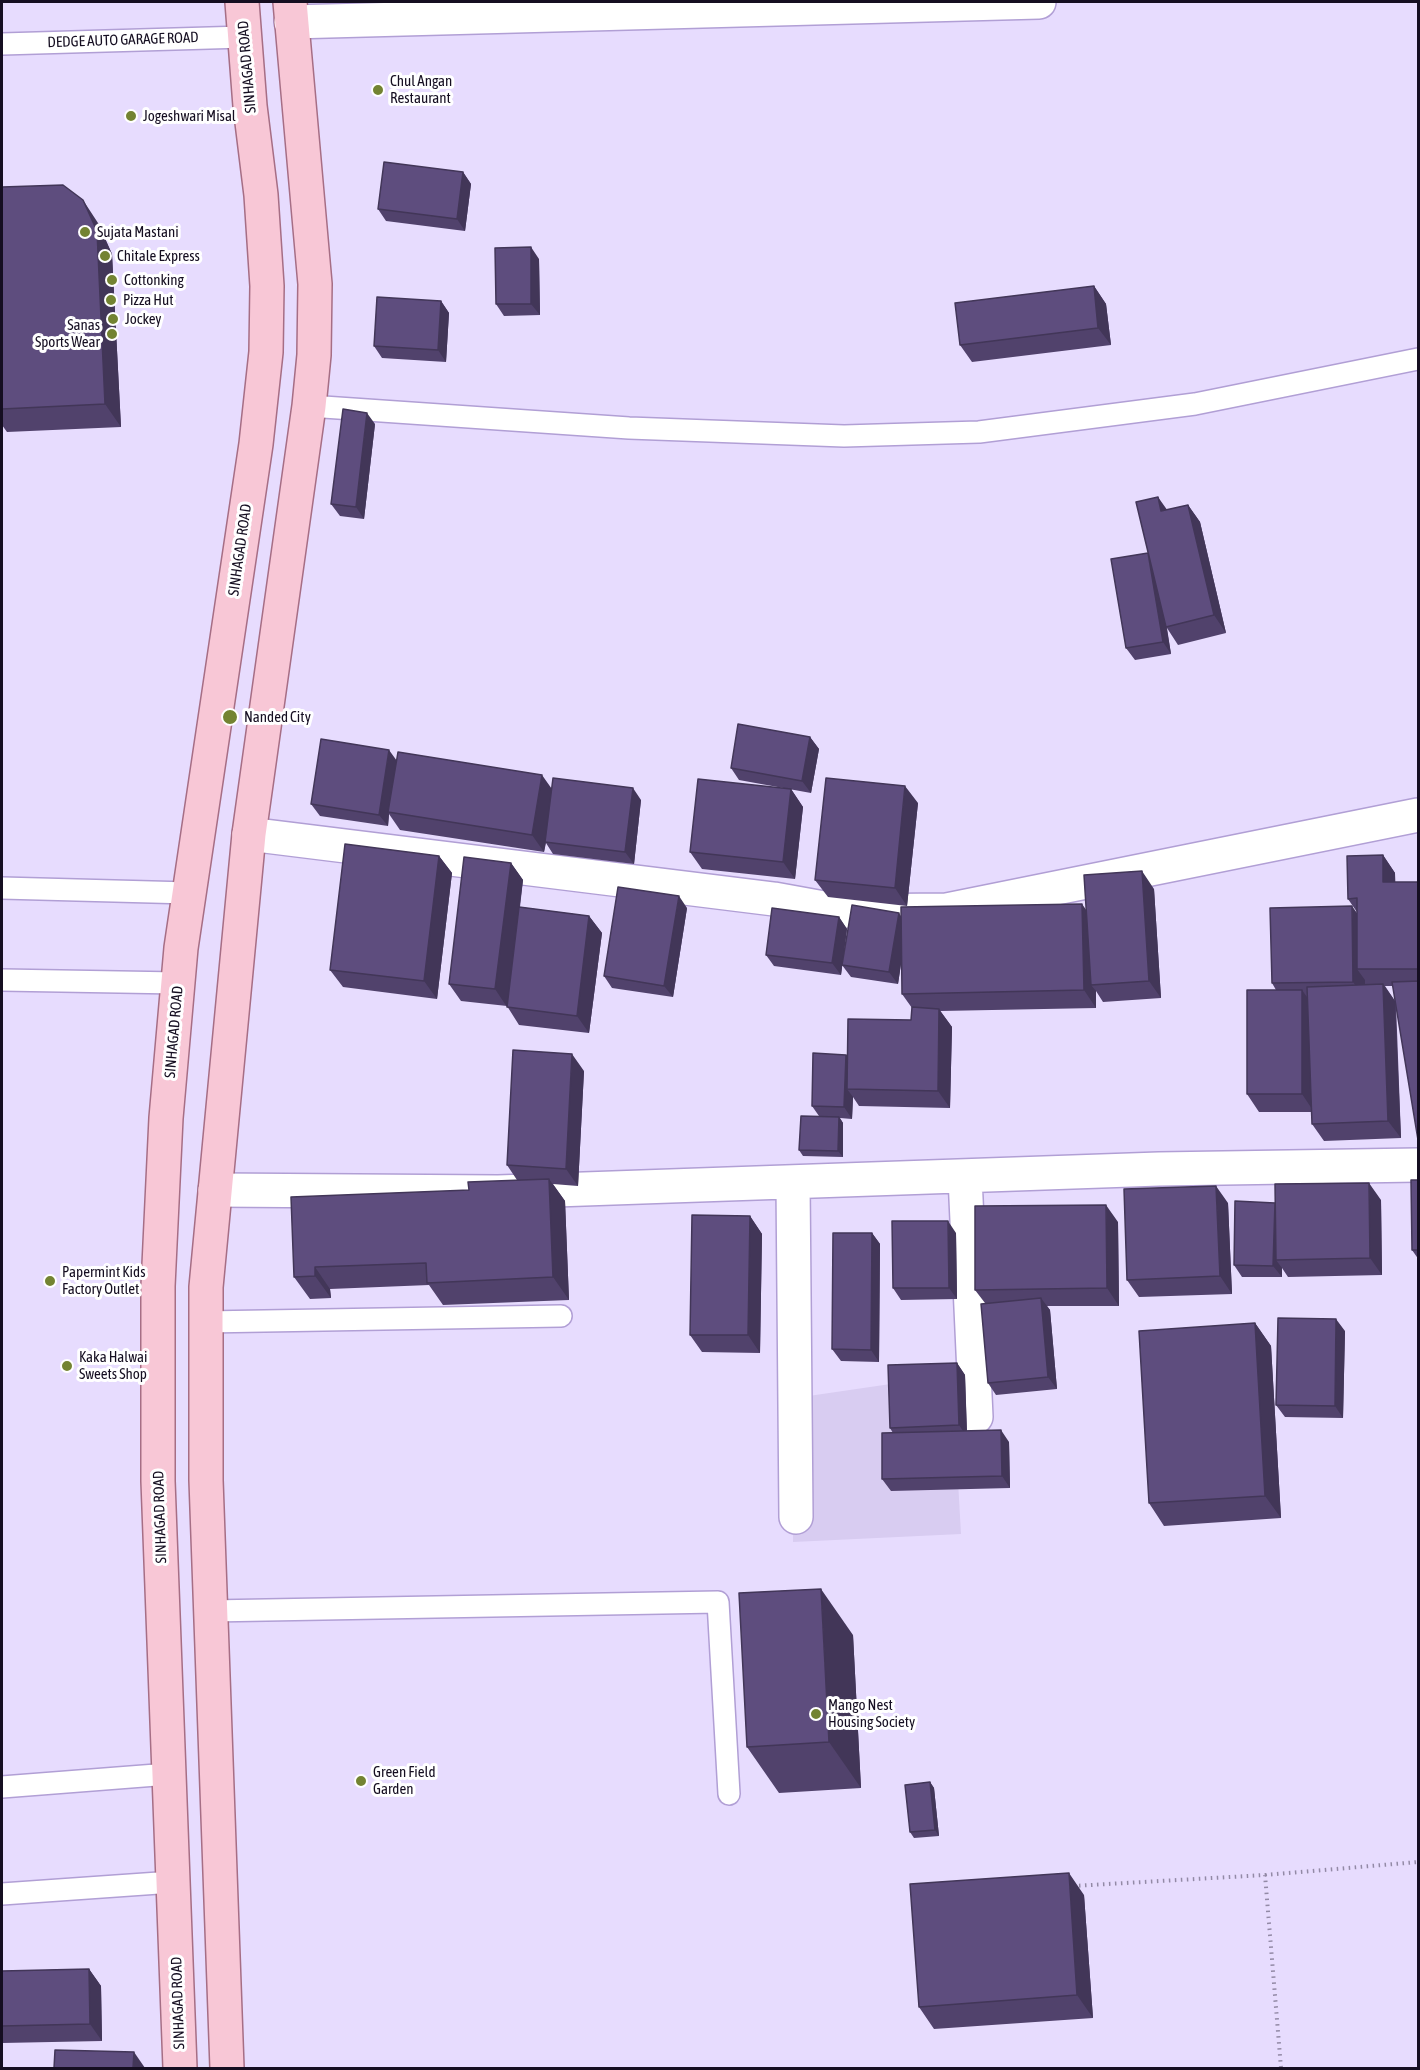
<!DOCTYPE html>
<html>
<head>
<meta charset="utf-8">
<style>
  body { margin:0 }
  #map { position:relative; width:1420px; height:2070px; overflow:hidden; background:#e7dcfe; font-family:"Asap Condensed",sans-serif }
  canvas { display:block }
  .frame { position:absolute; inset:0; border:3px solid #150e21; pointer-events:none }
</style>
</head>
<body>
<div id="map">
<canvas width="1420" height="2070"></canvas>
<div class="frame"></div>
</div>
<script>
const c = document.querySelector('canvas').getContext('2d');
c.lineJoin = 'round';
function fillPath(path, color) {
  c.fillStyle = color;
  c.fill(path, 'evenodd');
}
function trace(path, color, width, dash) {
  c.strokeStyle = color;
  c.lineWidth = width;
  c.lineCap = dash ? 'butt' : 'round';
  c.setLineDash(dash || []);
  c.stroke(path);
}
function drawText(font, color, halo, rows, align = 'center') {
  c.font = font + ' "Asap Condensed",sans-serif';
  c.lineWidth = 6;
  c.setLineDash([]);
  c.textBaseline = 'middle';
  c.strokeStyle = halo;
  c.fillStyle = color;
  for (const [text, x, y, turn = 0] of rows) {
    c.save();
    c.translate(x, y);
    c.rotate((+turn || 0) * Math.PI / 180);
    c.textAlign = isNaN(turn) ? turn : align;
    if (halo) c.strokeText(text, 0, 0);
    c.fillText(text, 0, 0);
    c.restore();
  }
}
fillPath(new Path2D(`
  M 952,1375 L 961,1534 L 793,1542 L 795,1398 Z`), '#d8ccf1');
const service = new Path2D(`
  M 2,44 L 244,37
  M 309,406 L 629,428 L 844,436 L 979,432 L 1195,404 L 1418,359
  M 2,888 L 189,893
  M 2,980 L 178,983
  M 205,1322 L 561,1316
  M 210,1611 L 718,1602 L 729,1794
  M 2,1787 L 169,1774
  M 2,1894 L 173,1882`);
const minor = new Path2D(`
  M 291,22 L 1039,2
  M 249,834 L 774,899 L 840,911 L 947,910 L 1418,815
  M 965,1177 L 976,1417
  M 793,1183 L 796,1517
  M 215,1190 L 498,1192 L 1159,1169 L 1418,1165`);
const primary = new Path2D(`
  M 180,2068 L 158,1481 L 158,1286 L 166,1118 L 181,948 L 256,444 L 266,352 L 267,286 L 261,195 L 250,106 L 242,2
  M 227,2068 L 206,1480 L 206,1287 L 249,834 L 309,406 L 314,355 L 315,284 L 290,2`);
trace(service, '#b19fd5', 24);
trace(minor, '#b19fd5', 36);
trace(primary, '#a66e85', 36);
trace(new Path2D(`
  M 1265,1875 L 1418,1862
  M 1073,1886 L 1265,1875 L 1281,2068`), '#938aa6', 4, [1.5, 4.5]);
trace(service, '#fff', 21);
trace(minor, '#fff', 33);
trace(primary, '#f8c7d6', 33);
fillPath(new Path2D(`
  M 463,172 L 471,184 L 465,231 L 386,221 L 378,209 Z
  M 98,223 L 112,254 L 121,427 L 7,432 L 2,425 L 2,326 Z
  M 539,259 L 540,315 L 504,316 L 496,304 Z
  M 1094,286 L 1106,304 L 1111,345 L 972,362 L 960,345 Z
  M 441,301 L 449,313 L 446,362 L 382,358 L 374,346 Z
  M 375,424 L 364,519 L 340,516 L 331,504 Z
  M 1188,505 L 1200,522 L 1226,633 L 1178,645 L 1167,628 L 1171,654 L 1135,660 L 1126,648 L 1167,510 Z
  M 810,737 L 819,749 L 811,793 L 739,780 L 731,768 Z
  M 397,761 L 552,789 L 641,800 L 634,864 L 553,854 L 546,843 L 544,852 L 400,830 L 389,814 L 388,826 L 320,816 L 311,804 Z
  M 791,789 L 803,807 L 795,879 L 702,869 L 690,852 Z
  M 918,803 L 907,906 L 828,897 L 815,880 Z
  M 1383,855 L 1395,873 L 1395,882 L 1419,882 L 1419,1141 L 1396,1004 L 1401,1138 L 1324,1141 L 1312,1124 L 1312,1112 L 1259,1112 L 1247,1094 L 1276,990 L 1272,983 L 1357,914 L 1357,912 L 1348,899 ZM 1385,986 L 1393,986 L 1395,1001 Z
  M 439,856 L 452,873 L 437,999 L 343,987 L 330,970 Z
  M 511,863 L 523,880 L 520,907 L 589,916 L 602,933 L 589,1033 L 519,1025 L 507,1006 L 461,1001 L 449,984 Z
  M 1154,889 L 1161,998 L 1103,1002 L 1096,991 L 1096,1008 L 940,1011 L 952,1027 L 950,1108 L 859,1106 L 853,1097 L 852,1119 L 840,1118 L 843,1123 L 843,1157 L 803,1156 L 799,1150 L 819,1116 L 812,1106 L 846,1055 L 847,1057 L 911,1020 L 912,1008 L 902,994 L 902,957 L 898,984 L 851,977 L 842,965 L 902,917 L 1086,910 Z
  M 687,908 L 673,997 L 612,988 L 604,976 Z
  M 839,917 L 847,929 L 841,975 L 774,966 L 766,955 Z
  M 584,1071 L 578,1186 L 553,1184 L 565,1201 L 569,1300 L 443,1305 L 429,1285 L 330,1289 L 331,1298 L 310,1299 L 294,1277 L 469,1190 L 517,1180 L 507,1165 Z
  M 1419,1180 L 1419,1260 L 1412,1250 Z
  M 1381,1200 L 1382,1275 L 1288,1277 L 1282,1268 L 1282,1277 L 1242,1277 L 1234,1265 L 1275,1203 Z
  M 1228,1203 L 1232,1294 L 1139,1297 L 1127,1280 Z
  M 750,1216 L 762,1234 L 760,1353 L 702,1352 L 690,1335 Z
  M 1118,1222 L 1119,1306 L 1047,1306 L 1050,1310 L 1057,1389 L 996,1395 L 988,1383 L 985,1303 L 975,1290 Z
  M 872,1233 L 880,1244 L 879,1362 L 841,1361 L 832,1349 Z
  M 956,1233 L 957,1299 L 901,1300 L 893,1288 Z
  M 1255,1323 L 1271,1346 L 1281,1518 L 1164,1526 L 1149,1503 Z
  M 1345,1331 L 1343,1418 L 1285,1417 L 1276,1405 Z
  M 957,1363 L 965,1375 L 967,1431 L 1009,1442 L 1010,1488 L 891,1491 L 882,1479 L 893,1433 L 890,1428 Z
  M 853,1635 L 861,1788 L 779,1793 L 747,1747 Z
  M 930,1782 L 934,1788 L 939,1836 L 914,1838 L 910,1832 Z
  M 1084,1895 L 1093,2018 L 934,2029 L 919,2007 Z
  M 89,1969 L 101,1986 L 102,2041 L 2,2043 L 2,1971 Z`), '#51426c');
fillPath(new Path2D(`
  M 463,172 L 471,184 L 465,231 L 457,219 Z
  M 83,200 L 98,223 L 112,254 L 121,427 L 105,404 Z
  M 531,247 L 539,259 L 540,315 L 531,304 Z
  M 1094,286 L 1106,304 L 1111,345 L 1098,328 Z
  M 441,301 L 449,313 L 446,362 L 438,350 Z
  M 367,413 L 375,424 L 364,519 L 356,507 Z
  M 1158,497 L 1170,514 L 1161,511 Z
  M 1188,505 L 1200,522 L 1226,633 L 1214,615 Z
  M 1148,553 L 1156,565 L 1171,654 L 1163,642 Z
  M 810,737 L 819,749 L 811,793 L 802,781 Z
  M 389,750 L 397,761 L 388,812 L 389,814 L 388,826 L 379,815 Z
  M 542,775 L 554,792 L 544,852 L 532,835 Z
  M 905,786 L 918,803 L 907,906 L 895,888 Z
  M 633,788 L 641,800 L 634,864 L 625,852 Z
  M 791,789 L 803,807 L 795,879 L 783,862 Z
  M 1383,855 L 1395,873 L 1396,899 L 1383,882 Z
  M 439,856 L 452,873 L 437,999 L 424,981 Z
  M 511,863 L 523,880 L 507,1007 L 495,989 Z
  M 1142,871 L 1154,889 L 1161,998 L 1149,981 Z
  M 679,896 L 687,908 L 673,997 L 664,986 Z
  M 1082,904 L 1094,921 L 1091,985 L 1096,991 L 1096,1008 L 1084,990 Z
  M 1352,906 L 1364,923 L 1357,969 L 1365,980 L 1365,999 L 1353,982 Z
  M 899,913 L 907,925 L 898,984 L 889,972 Z
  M 589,916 L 602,933 L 589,1033 L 577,1016 Z
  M 839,917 L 847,929 L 841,975 L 832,963 Z
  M 1383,984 L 1395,1001 L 1401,1138 L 1388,1121 Z
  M 1302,990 L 1314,1007 L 1314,1112 L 1302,1094 Z
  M 939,1009 L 952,1027 L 950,1108 L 938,1091 Z
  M 572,1054 L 584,1071 L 578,1186 L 566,1169 Z
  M 846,1055 L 854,1066 L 847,1089 L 853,1097 L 852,1119 L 844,1107 Z
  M 839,1117 L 843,1123 L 843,1157 L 838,1151 Z
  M 549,1179 L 565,1201 L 569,1300 L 553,1277 Z
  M 1369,1183 L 1381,1200 L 1382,1275 L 1370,1258 Z
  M 1216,1186 L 1228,1203 L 1232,1294 L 1220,1276 Z
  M 1275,1203 L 1276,1260 L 1282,1268 L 1282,1277 L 1273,1266 Z
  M 1106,1205 L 1118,1222 L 1119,1306 L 1107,1288 Z
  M 750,1216 L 762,1234 L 760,1353 L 748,1335 Z
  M 948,1221 L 956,1233 L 957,1299 L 949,1288 Z
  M 872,1233 L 880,1244 L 879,1362 L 871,1350 Z
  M 315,1267 L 330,1289 L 331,1298 L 315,1276 Z
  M 1041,1298 L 1050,1310 L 1057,1389 L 1048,1377 Z
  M 1336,1319 L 1345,1331 L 1343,1418 L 1335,1406 Z
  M 1255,1323 L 1271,1346 L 1281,1518 L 1265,1496 Z
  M 957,1363 L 965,1375 L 967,1437 L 959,1425 Z
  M 1001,1430 L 1009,1442 L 1010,1488 L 1002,1476 Z
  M 821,1589 L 853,1635 L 861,1788 L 829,1742 Z
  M 930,1782 L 934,1788 L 939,1836 L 935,1830 Z
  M 1069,1873 L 1084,1895 L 1093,2018 L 1077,1995 Z
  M 89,1969 L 101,1986 L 102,2041 L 90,2024 Z
  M 134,2052 L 145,2068 L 133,2068 Z`), '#423658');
const building = new Path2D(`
  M 384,162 L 463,172 L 457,219 L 378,209 Z
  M 63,185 L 83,200 L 97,231 L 105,404 L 2,409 L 2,187 Z
  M 531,247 L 531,304 L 496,304 L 495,248 Z
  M 1094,286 L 1098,328 L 960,345 L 955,303 Z
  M 377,297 L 441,301 L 438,350 L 374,346 Z
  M 343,409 L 367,413 L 356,507 L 331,504 Z
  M 1158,497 L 1161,511 L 1188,505 L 1214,615 L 1166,627 L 1136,502 Z
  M 1148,553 L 1163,642 L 1126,648 L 1111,559 Z
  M 738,724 L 810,737 L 802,781 L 731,768 Z
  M 321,739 L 389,750 L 379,815 L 311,804 Z
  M 398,752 L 542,775 L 532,835 L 388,812 Z
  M 553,778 L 633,788 L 625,852 L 545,842 Z
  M 826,778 L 905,786 L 895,888 L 815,880 Z
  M 698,779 L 791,789 L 783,862 L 690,852 Z
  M 345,844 L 439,856 L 424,981 L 330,970 Z
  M 1383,855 L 1383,882 L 1419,882 L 1419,969 L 1357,969 L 1357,898 L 1348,899 L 1347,856 Z
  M 464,857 L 511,863 L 495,989 L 449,984 Z
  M 1142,871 L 1149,981 L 1091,985 L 1084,875 Z
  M 618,887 L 679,896 L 664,986 L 604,976 Z
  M 1082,904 L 1084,990 L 902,994 L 901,907 Z
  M 852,905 L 899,913 L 889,972 L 842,965 Z
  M 1352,906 L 1353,982 L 1272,983 L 1270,908 Z
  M 519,907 L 589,916 L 577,1016 L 507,1007 Z
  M 772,908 L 839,917 L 832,963 L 766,955 Z
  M 1419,981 L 1419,1140 L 1418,1140 L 1392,982 Z
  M 1383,984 L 1388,1121 L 1312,1124 L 1307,987 Z
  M 1247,990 L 1302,990 L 1302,1094 L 1247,1094 Z
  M 912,1007 L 939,1009 L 938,1091 L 847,1089 L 848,1019 L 911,1020 Z
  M 513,1050 L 572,1054 L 566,1169 L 507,1165 Z
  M 813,1053 L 846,1055 L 844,1107 L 812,1106 Z
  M 801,1116 L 839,1117 L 838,1151 L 799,1150 Z
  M 549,1179 L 553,1277 L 427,1283 L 426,1263 L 315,1267 L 315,1276 L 294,1277 L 291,1197 L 469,1190 L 468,1182 Z
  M 1411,1180 L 1419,1180 L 1419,1250 L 1412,1250 Z
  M 1369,1183 L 1370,1258 L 1276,1260 L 1275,1184 Z
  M 1216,1186 L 1220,1276 L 1127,1280 L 1124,1189 Z
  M 1235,1201 L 1275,1203 L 1273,1266 L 1234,1265 Z
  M 1106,1205 L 1107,1288 L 975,1290 L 975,1206 Z
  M 692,1215 L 750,1216 L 748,1335 L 690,1335 Z
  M 892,1221 L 948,1221 L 949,1288 L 893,1288 Z
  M 833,1233 L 872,1233 L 871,1350 L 832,1349 Z
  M 1041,1298 L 1048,1377 L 988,1383 L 981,1304 Z
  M 1278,1318 L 1336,1319 L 1335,1406 L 1276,1405 Z
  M 1255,1323 L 1265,1496 L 1149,1503 L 1139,1331 Z
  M 957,1363 L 959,1425 L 890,1428 L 888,1365 Z
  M 1001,1430 L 1002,1476 L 882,1479 L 882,1433 Z
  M 821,1589 L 829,1742 L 747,1747 L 739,1593 Z
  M 930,1782 L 935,1830 L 910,1832 L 905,1785 Z
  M 1069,1873 L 1077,1995 L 919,2007 L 910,1884 Z
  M 89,1969 L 90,2024 L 2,2026 L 2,1971 Z
  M 55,2050 L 134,2052 L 133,2068 L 54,2068 Z`);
fillPath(building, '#5e4d7e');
trace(building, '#423658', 1.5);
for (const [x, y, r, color] of [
  [378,90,6,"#738332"],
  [131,116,6,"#738332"],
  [85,232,6,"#738332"],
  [105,256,6,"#738332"],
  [112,280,6,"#738332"],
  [111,300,6,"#738332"],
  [113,319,6,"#738332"],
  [112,334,6,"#738332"],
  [230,717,8,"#738332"],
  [50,1281,6,"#738332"],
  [67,1366,6,"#738332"],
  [816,1714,6,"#738332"],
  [361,1781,6,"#738332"]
]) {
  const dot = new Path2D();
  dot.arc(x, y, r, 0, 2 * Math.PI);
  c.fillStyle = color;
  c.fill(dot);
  trace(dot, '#fff', 2);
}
drawText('15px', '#150e21', '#fff', [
  ["DEDGE AUTO GARAGE ROAD",123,40,-2],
  ["SINHAGAD ROAD",247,67,-95],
  ["SINHAGAD ROAD",240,550,-82],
  ["SINHAGAD ROAD",174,1032,-85],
  ["SINHAGAD ROAD",160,1517,-92],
  ["SINHAGAD ROAD",178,2003,-92]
]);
drawText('15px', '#150e21', '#fff', [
  ["Chul Angan",390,81],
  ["Restaurant",390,98],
  ["Jogeshwari Misal",143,116],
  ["Sujata Mastani",97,232],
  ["Chitale Express",117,256],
  ["Cottonking",124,280],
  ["Pizza Hut",123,300],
  ["Jockey",125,319],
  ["Sanas",100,325,"right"],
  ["Sports Wear",100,342,"right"],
  ["Nanded City",244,717],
  ["Papermint Kids",62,1272],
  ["Factory Outlet",62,1289],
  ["Kaka Halwai",79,1357],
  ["Sweets Shop",79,1374],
  ["Mango Nest",828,1705],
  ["Housing Society",828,1722],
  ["Green Field",373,1772],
  ["Garden",373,1789]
], 'left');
</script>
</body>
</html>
